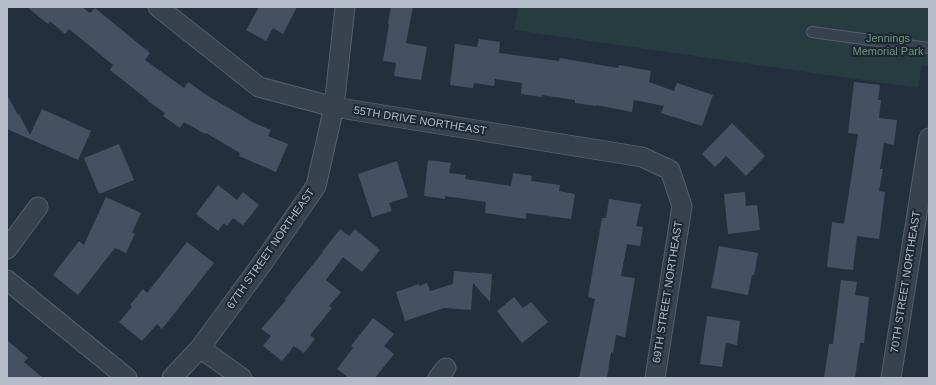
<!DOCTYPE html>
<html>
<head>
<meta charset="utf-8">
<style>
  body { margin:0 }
  #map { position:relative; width:936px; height:385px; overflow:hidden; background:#242f3e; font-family:Helvetica,sans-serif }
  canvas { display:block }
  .frame { position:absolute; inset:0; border:8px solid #b4bcc9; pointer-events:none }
</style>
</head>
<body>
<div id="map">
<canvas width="936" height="385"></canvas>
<div class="frame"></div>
</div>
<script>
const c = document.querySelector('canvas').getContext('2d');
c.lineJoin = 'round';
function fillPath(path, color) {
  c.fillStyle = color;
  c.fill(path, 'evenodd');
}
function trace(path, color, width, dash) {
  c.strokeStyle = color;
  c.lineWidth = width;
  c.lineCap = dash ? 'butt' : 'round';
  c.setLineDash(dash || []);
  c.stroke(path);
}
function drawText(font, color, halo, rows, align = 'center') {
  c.font = font + ' Helvetica,sans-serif';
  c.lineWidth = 4;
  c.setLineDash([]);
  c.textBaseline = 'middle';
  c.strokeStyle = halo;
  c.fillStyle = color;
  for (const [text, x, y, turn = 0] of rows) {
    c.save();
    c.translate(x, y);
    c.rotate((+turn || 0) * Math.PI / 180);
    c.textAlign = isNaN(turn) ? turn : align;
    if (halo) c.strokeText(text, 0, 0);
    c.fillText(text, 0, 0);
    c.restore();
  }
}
fillPath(new Path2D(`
  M 518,7 L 929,7 L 929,66 L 922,65 L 918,88 L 514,30 Z`), '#263c3f');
fillPath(new Path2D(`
  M 27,7 L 82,7 L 90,13 L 95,8 L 150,53 L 145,60 L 184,88 L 188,82 L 208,96 L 254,123 L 271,130 L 268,136 L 288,144 L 276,172 L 239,156 L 240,153 L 206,133 L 205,134 L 184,122 L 180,128 L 163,116 L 165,113 L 148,101 L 148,100 L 110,70 L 113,65 L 69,29 L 65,34 L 50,21 L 48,24 Z
  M 259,7 L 297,7 L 283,34 L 273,28 L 266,41 L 246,30 Z
  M 391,7 L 413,7 L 406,43 L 427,47 L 421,80 L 394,76 L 396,63 L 383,61 L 389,24 L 388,24 Z
  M 479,39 L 500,42 L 499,53 L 559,61 L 560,58 L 618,68 L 619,65 L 651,71 L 649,82 L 674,91 L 677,83 L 713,95 L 702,126 L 661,113 L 664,106 L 634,100 L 632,112 L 596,105 L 596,106 L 575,103 L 575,100 L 542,95 L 542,97 L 521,94 L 522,83 L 495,79 L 494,86 L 474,83 L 473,88 L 450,85 L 455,44 L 477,47 Z
  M 854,82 L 880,85 L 878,100 L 881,100 L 879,118 L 897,120 L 894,145 L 884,143 L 880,169 L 883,169 L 879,191 L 885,192 L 879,239 L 857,236 L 853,270 L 827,267 L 832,222 L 844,224 L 858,134 L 848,133 Z
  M 7,95 L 18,115 L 19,114 L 30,135 L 42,109 L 91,131 L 78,160 L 7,129 Z
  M 732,123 L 765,156 L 746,176 L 726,156 L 715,167 L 702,154 Z
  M 119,144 L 134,180 L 99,194 L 84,158 Z
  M 428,160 L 451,163 L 449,173 L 466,175 L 465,179 L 511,186 L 513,173 L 532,176 L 531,181 L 560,185 L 559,191 L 575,194 L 571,219 L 526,213 L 526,219 L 485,213 L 486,202 L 445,196 L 445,199 L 424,196 Z
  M 397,161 L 408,197 L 389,203 L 392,211 L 372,217 L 358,174 Z
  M 218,185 L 237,200 L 243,192 L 259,205 L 243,225 L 233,218 L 227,226 L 224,223 L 218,231 L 196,214 Z
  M 745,192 L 746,206 L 757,205 L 760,230 L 728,234 L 724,194 Z
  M 106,197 L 141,213 L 132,233 L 135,234 L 126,253 L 115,248 L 78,295 L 53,275 L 79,241 L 84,245 Z
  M 609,199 L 641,204 L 636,226 L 643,227 L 640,246 L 627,244 L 621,276 L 635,278 L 625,337 L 616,335 L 613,353 L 611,352 L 607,378 L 579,378 L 595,299 L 588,297 L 602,218 L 606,218 Z
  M 340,229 L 349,236 L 355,229 L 380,250 L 362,272 L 343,257 L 326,280 L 341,292 L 329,306 L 332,308 L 310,335 L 315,339 L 304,353 L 294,346 L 282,361 L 263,346 L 271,336 L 261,329 L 286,300 L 285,299 L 323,252 L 322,252 Z
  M 187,242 L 214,263 L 162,329 L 157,324 L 142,341 L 119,322 L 132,307 L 130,305 L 143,289 L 147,293 Z
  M 719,246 L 758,253 L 754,275 L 752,275 L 748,295 L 711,288 Z
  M 454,271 L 492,274 L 490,302 L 473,283 L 471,310 L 444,308 L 405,321 L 396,292 L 419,284 L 419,286 L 427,283 L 430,291 L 453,284 Z
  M 841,280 L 857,282 L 855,295 L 869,297 L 864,343 L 860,343 L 855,378 L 824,378 L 829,344 L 833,344 Z
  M 514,297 L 523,308 L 531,302 L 548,322 L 522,343 L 497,311 Z
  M 707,316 L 740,321 L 737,345 L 726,343 L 722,367 L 700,364 Z
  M 373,318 L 394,334 L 384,346 L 394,354 L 375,378 L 349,378 L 337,369 L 353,348 L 351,346 Z
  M 7,340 L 28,358 L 24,362 L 43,378 L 7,378 Z`), '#455162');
const lane = new Path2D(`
  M 812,32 L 929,48`);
const street = new Path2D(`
  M 158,7 L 259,87 L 334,107 L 642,157 L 670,170 L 682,206 L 655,378
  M 7,249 L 38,207
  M 7,280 L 127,378
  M 200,348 L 242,378
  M 172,378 L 200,348 L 264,261 L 316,186 L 334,107 L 345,7
  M 438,378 L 446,368
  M 891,378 L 929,138`);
trace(lane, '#565f6c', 12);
trace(street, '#565f6c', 21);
trace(lane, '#38414e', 10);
trace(street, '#38414e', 19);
drawText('11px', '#6b9a76', '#1d2633', [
  ["Jennings",888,39],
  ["Memorial Park",888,52]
]);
drawText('11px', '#b4bcc9', '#1d2633', [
  ["55TH DRIVE NORTHEAST",420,121,9],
  ["67TH STREET NORTHEAST",271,249,-55],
  ["70TH STREET NORTHEAST",906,282,-81],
  ["69TH STREET NORTHEAST",668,292,-81]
]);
</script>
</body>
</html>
